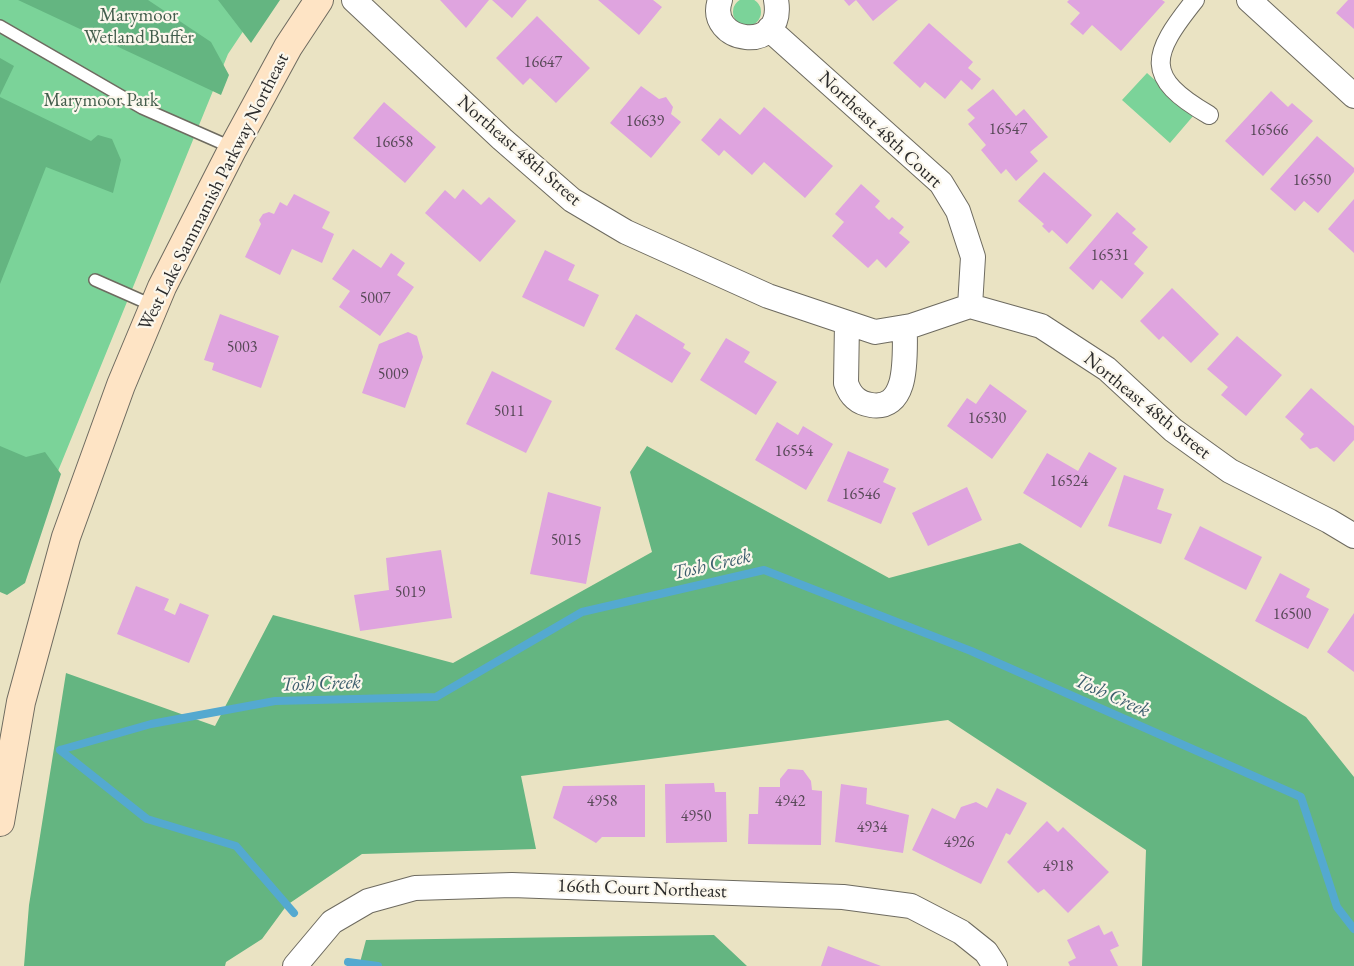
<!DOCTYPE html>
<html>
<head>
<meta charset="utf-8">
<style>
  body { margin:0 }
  canvas { display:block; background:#eae3c3 }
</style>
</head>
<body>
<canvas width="1354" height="966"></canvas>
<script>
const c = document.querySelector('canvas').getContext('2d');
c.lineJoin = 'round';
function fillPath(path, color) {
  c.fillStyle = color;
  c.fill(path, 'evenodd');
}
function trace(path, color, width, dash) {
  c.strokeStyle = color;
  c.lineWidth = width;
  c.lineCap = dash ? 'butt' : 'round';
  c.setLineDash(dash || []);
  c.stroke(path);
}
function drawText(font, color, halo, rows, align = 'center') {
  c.font = font + ' "EB Garamond",serif';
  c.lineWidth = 4.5;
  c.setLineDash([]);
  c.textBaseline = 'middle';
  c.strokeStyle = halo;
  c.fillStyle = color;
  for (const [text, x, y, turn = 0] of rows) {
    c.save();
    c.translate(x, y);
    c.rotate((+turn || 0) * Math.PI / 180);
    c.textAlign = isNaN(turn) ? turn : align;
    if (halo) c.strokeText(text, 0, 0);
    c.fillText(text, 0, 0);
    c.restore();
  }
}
fillPath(new Path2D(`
  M733 12a14 14 0 1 1 28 0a14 14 0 1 1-28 0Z
  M 0,0 L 264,0 L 228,54 L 12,584 L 0,579 Z
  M 1147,73 L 1194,115 L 1170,143 L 1122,100 Z`), '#7bd399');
fillPath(new Path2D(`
  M 18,0 L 148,0 L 211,42 L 229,75 L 221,95 Z
  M 218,0 L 280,0 L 251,43 Z
  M 0,58 L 14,66 L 0,95 Z
  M 0,97 L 91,141 L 98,135 L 112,139 L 121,160 L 113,193 L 46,167 L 0,284 Z
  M 0,446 L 26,457 L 45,452 L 61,474 L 25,583 L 7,595 L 0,592 Z
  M 647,446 L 889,578 L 1020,543 L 1306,717 L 1354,777 L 1354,966 L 1142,966 L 1146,850 L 948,720 L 521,776 L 536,849 L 362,854 L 287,905 L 262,939 L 226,962 L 225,966 L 24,966 L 29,905 L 66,673 L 215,726 L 273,615 L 453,663 L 652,552 L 630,472 Z
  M 714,935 L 747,966 L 359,966 L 366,940 Z`), '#64b581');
trace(new Path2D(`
  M 60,750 L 151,724 L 275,701 L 436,697 L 582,612 L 764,570 L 971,651 L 1301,797 L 1337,907 L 1354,929
  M 60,750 L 147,819 L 236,846 L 294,913
  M 348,962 L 378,966`), '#54a9d0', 8);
fillPath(new Path2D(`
  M 440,0 L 489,0 L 466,28 Z
  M 492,0 L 527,0 L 512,18 Z
  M 598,0 L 653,0 L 662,7 L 639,35 Z
  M 844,0 L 898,0 L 873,21 L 856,0 L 849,6 Z
  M 1069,0 L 1162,0 L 1165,2 L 1121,51 L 1092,25 L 1083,35 L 1070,24 L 1080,13 L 1067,2 Z
  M 1348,0 L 1354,0 L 1354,29 L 1336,13 Z
  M 537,16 L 590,68 L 556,103 L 530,78 L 523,85 L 496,58 Z
  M 929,23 L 973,62 L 968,68 L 981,79 L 972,90 L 961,80 L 945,99 L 925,82 L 920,88 L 893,63 Z
  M 641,86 L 659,99 L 666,97 L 673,107 L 671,114 L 681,122 L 651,158 L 610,123 Z
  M 993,89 L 1016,116 L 1024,109 L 1048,137 L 1030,152 L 1038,161 L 1016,181 L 1006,169 L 1001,174 L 981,150 L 986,145 L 968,124 L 975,118 L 967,110 Z
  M 1271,91 L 1288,107 L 1292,103 L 1313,121 L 1263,176 L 1225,141 Z
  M 384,102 L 436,147 L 405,183 L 353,138 Z
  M 764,107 L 833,166 L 805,198 L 764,162 L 752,175 L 724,150 L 719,156 L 701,140 L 720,118 L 740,135 Z
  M 1317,136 L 1354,168 L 1354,172 L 1318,213 L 1304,201 L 1295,211 L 1270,189 Z
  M 1044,172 L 1092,215 L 1067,244 L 1052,230 L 1049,233 L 1042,226 L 1044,224 L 1018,201 Z
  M 861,184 L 880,201 L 875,207 L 889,220 L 892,217 L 904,227 L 899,233 L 910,242 L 886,268 L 877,259 L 868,268 L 832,236 L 844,222 L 835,214 Z
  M 463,189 L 481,205 L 489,197 L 516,221 L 480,262 L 425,213 L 445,190 L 455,199 Z
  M 294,194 L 330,212 L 322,228 L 334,234 L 322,263 L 292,249 L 280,275 L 245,257 L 261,224 L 259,220 L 263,214 L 269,212 L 274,214 L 280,202 L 287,206 Z
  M 1354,199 L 1354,253 L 1328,229 Z
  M 1117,212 L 1136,229 L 1132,233 L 1148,247 L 1134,264 L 1144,273 L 1122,299 L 1101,280 L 1093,290 L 1069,268 Z
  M 353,249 L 381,268 L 391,253 L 405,263 L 397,275 L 414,287 L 380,336 L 339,307 L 350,291 L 332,279 Z
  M 545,250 L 575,265 L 568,280 L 599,295 L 584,327 L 522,297 Z
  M 1172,288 L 1219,334 L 1191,363 L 1163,336 L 1159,340 L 1140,321 Z
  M 220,314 L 279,336 L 261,388 L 212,370 L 214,363 L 204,360 Z
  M 636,314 L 685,344 L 683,348 L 691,353 L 672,383 L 615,349 Z
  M 408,332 L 417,336 L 423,357 L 405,408 L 362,393 L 379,344 Z
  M 1237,336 L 1282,375 L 1246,416 L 1221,395 L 1228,387 L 1207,369 Z
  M 726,338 L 750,352 L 744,362 L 777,382 L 756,415 L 700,380 Z
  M 492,371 L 552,401 L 526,453 L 466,424 Z
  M 990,384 L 1027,411 L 992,459 L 947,426 L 967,398 L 976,404 Z
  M 1311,388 L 1354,426 L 1354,440 L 1334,462 L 1317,447 L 1310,449 L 1300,439 L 1304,434 L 1285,417 Z
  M 777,422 L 798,435 L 803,426 L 833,444 L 806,490 L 755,460 Z
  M 848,451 L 889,469 L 883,482 L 896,488 L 881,524 L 827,501 Z
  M 1089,452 L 1117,468 L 1081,528 L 1023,493 L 1047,453 L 1078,471 Z
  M 1124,475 L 1164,489 L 1157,509 L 1172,514 L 1161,544 L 1108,526 Z
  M 967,487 L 982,520 L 928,546 L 912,513 Z
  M 548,492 L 601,507 L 586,584 L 530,574 Z
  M 1200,526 L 1262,557 L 1246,590 L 1184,559 Z
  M 441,550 L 452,618 L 360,631 L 354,595 L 389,590 L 386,558 Z
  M 1280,573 L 1310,589 L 1306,597 L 1329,609 L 1308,649 L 1255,621 Z
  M 136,586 L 169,599 L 164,610 L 175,615 L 180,603 L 209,615 L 189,663 L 117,634 Z
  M 1354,613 L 1354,672 L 1327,652 Z
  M 788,769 L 803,770 L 811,781 L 812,790 L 822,791 L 821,845 L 748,844 L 749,814 L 758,814 L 759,787 L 780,787 L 780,779 Z
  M 714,783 L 715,792 L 726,792 L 727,842 L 666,843 L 665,784 Z
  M 841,784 L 867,788 L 866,804 L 909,815 L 903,853 L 835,842 Z
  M 645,785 L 645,837 L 602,837 L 596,843 L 553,818 L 563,786 Z
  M 997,788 L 1027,803 L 1010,835 L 1006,833 L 981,884 L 912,850 L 932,808 L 955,819 L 961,807 L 976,802 L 987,808 Z
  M 1047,821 L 1058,832 L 1063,827 L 1109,872 L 1068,913 L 1044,889 L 1038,893 L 1007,862 Z
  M 1099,925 L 1104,935 L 1112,931 L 1119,946 L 1110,950 L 1118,966 L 1070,966 L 1068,962 L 1076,958 L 1067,940 Z
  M 828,946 L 881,966 L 821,966 Z`), '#dfa4df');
const service = new Path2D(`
  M 0,26 L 142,108 L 233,148
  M 95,280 L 154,306`);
const pedestrian = new Path2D(`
  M 1195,0 C 1151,55 1143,77 1209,115`);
const minor = new Path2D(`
  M 354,0 L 502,139 L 572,200 L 626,232 L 768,296 L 875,332 L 911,326 L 970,306 L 1041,326 L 1107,369 L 1173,430 L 1230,471 L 1329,521 L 1354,536
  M 720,0 C 705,43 786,56 776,0
  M 1249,0 L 1354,96
  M 769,29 L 941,183 L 958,211 L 973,257 L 970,306
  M 847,323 L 846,383 C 850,395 857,403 871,405 C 911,411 904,351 905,327
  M 295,966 L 332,922 L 368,901 L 415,888 L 512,885 L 843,897 L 911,906 L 961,932 L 986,952 L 995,966`);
const secondary = new Path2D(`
  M 0,822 L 21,702 L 66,537 L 121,385 L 162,287 L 233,148 L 288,47 L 319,0`);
trace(service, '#6e6b60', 14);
trace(pedestrian, '#6e6b60', 20);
trace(minor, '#6e6b60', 26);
trace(secondary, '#6e6b60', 30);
trace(service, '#fff', 11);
trace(pedestrian, '#fff', 18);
trace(minor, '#fff', 24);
trace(secondary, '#fee4c5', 28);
drawText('16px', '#584958', null, [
  ["16647",543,63],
  ["16639",645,122],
  ["16547",1008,130],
  ["16566",1269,131],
  ["16658",394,143],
  ["16550",1312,181],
  ["16531",1110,256],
  ["5007",375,299],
  ["5003",242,348],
  ["5009",393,375],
  ["5011",509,412],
  ["16530",987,419],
  ["16554",794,452],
  ["16524",1069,482],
  ["16546",861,495],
  ["5015",566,541],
  ["5019",410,593],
  ["16500",1292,615],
  ["4958",602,802],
  ["4942",790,802],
  ["4950",696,817],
  ["4934",872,828],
  ["4926",959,843],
  ["4918",1058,867]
]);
drawText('19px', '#435d4c', '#fbf7ec', [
  ["Marymoor",139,16],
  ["Wetland Buffer",139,38],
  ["Marymoor Park",101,101]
]);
drawText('19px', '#2b2b2b', '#fbf7ec', [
  ["Northeast 48th Court",880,130,43],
  ["Northeast 48th Street",519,151,41],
  ["West Lake Sammamish Parkway Northeast",214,192,-63],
  ["Northeast 48th Street",1147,406,39],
  ["166th Court Northeast",642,889,2]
]);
drawText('italic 20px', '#3b5d6d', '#fbf7ec', [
  ["Tosh Creek",712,565,-13],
  ["Tosh Creek",321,684,-2],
  ["Tosh Creek",1112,696,24]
]);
</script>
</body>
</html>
